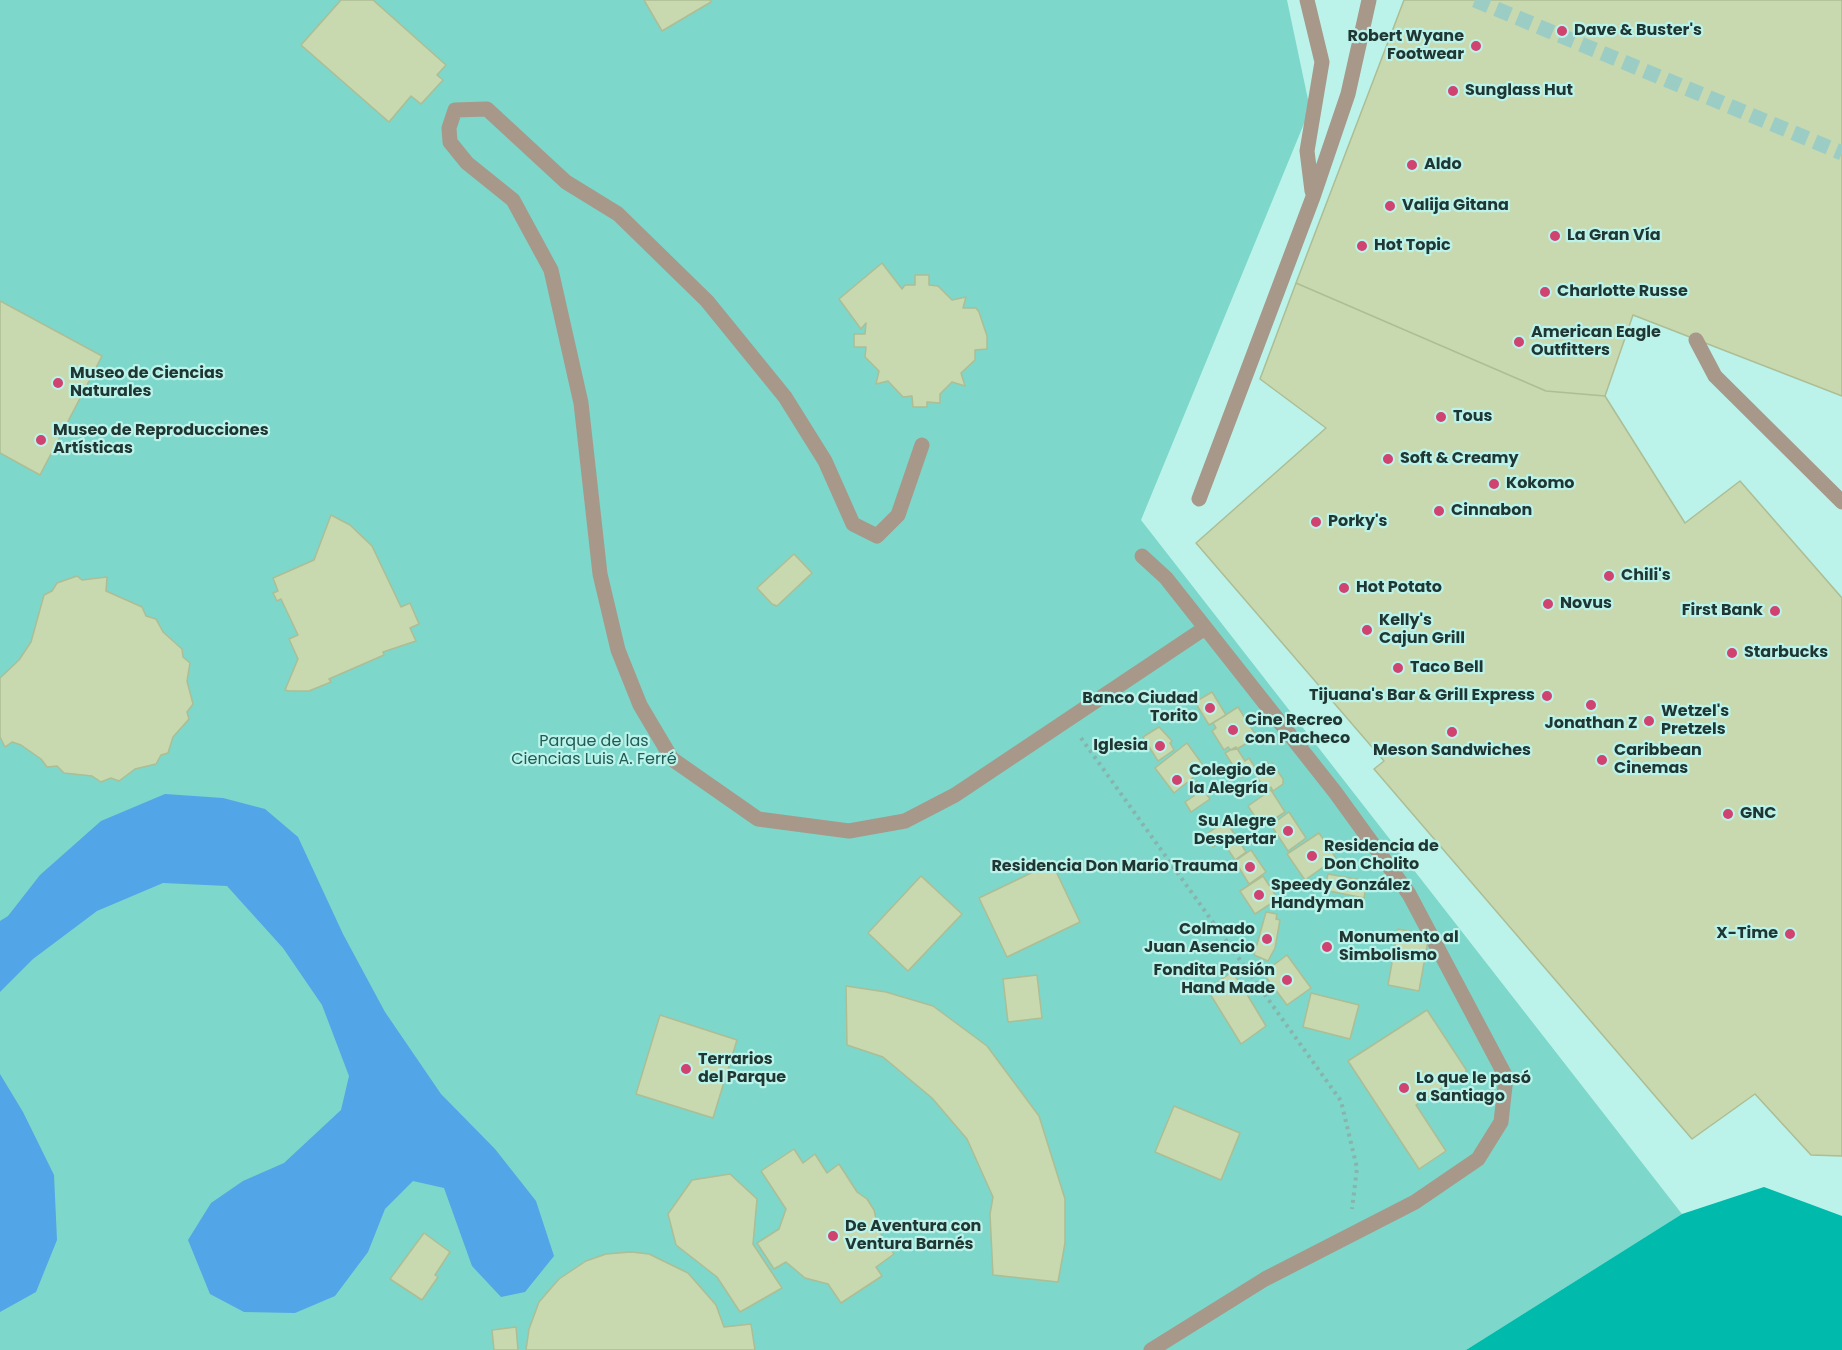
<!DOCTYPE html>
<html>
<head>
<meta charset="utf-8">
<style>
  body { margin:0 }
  canvas { display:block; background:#bbf3ea }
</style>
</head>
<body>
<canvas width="1842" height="1350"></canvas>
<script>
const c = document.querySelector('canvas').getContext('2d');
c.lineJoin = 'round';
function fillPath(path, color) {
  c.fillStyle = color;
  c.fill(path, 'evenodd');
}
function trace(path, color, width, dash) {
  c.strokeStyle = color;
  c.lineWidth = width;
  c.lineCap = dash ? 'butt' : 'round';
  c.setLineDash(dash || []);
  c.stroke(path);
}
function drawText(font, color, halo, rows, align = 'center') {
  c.font = font + ' Poppins,sans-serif';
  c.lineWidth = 4.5;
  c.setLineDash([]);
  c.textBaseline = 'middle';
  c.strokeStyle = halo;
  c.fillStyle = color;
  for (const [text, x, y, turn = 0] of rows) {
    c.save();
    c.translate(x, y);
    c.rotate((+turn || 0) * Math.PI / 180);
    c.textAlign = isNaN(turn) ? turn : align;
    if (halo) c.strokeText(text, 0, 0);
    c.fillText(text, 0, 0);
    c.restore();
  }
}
fillPath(new Path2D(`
  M 0,0 L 1287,0 L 1310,109 L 1141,520 L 1682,1214 L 1466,1350 L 0,1350 Z`), '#7dd7cb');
fillPath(new Path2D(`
  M 1764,1187 L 1842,1216 L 1842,1350 L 1466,1350 L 1682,1214 Z`), '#00baab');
fillPath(new Path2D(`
  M 165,794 L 223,798 L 265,809 L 298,837 L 343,934 L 385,1012 L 441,1094 L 495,1149 L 536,1201 L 554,1256 L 525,1292 L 501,1297 L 472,1266 L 444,1188 L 413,1181 L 385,1209 L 368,1252 L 335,1296 L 295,1313 L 244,1312 L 210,1294 L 188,1240 L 211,1203 L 243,1181 L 284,1163 L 341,1110 L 349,1076 L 322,1005 L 283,948 L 227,886 L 163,883 L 97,911 L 33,959 L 0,992 L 0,921 L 8,916 L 40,875 L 101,821 Z
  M 0,1074 L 23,1112 L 54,1175 L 57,1240 L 36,1292 L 0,1312 Z`), '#52a5e6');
const building = new Path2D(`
  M 341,0 L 373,0 L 446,65 L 437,75 L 443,80 L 421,104 L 411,96 L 389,122 L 301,45 Z
  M 644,0 L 710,0 L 711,2 L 662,31 Z
  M 1404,0 L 1842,0 L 1842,396 L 1633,315 L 1605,396 L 1546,391 L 1296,283 Z
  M 882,263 L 902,289 L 905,285 L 915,285 L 915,275 L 929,275 L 929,285 L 938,286 L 952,300 L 966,297 L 963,308 L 976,308 L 979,312 L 987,336 L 987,349 L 975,350 L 975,360 L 961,373 L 965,386 L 952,382 L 940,394 L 940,403 L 927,402 L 927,407 L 913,407 L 912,396 L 903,397 L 888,381 L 876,384 L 879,371 L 865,357 L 866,347 L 854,347 L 854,334 L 865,334 L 866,323 L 861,329 L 839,299 Z
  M 1296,283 L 1546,391 L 1605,396 L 1685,523 L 1740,481 L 1842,598 L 1842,1156 L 1811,1155 L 1755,1094 L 1692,1139 L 1374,769 L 1384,761 L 1196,543 L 1326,428 L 1260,379 Z
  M 0,301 L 102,356 L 40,475 L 0,453 Z
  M 331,515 L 350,525 L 372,546 L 401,607 L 410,603 L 419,624 L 410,628 L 416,641 L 383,652 L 384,655 L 329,679 L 331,682 L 309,691 L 289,691 L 285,690 L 298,659 L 289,639 L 298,635 L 281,599 L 277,601 L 273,593 L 278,591 L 273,578 L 314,560 Z
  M 794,554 L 812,573 L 777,606 L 772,604 L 757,588 Z
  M 77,576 L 82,580 L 107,577 L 106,591 L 142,607 L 146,616 L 156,619 L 163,632 L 182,649 L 183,657 L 190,663 L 187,681 L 193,704 L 187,712 L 189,719 L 173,737 L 168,753 L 161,755 L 156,764 L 135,769 L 119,781 L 111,778 L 101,782 L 92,776 L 64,773 L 57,766 L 47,767 L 41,759 L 21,745 L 12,742 L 5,747 L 0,737 L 0,678 L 19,660 L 31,642 L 44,595 L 52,591 L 57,583 Z
  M 1212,692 L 1226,715 L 1209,725 L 1195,702 Z
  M 1238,707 L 1257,737 L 1237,749 L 1231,750 L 1228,747 L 1224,750 L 1212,731 L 1216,728 L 1213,723 Z
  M 1159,727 L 1172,741 L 1170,743 L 1174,750 L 1158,761 L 1143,737 Z
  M 1187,743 L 1205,768 L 1174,793 L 1155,768 Z
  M 1236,747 L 1245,761 L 1249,758 L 1256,769 L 1241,778 L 1225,753 Z
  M 1267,761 L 1269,765 L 1272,763 L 1283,779 L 1283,784 L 1273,791 L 1271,787 L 1266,791 L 1255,774 L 1259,772 L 1257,768 Z
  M 1197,781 L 1210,799 L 1191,812 L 1185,802 L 1194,796 L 1188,787 Z
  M 1271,790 L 1285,812 L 1262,827 L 1248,806 Z
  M 1289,812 L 1306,838 L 1288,851 L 1271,825 Z
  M 1226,821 L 1246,852 L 1235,860 L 1222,840 L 1213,847 L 1205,835 Z
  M 1319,833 L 1336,858 L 1305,880 L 1287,854 Z
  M 1251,850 L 1266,872 L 1249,884 L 1235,861 Z
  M 1052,863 L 1080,922 L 1007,957 L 979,898 Z
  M 1328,874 L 1367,881 L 1364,898 L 1324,890 Z
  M 921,876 L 962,914 L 908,971 L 868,933 Z
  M 1263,876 L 1278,899 L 1255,914 L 1240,891 Z
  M 1266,912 L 1277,914 L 1276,919 L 1280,920 L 1275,948 L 1268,961 L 1254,955 Z
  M 1398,929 L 1429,935 L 1419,991 L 1388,985 Z
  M 1287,955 L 1311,988 L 1287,1005 L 1263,973 Z
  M 1232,972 L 1247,992 L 1245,991 L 1266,1026 L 1241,1044 L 1207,989 Z
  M 1037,975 L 1042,1018 L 1008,1022 L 1003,979 Z
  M 846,986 L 886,992 L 933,1006 L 987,1046 L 1039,1116 L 1065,1199 L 1065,1243 L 1058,1282 L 993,1275 L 990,1214 L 993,1197 L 967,1139 L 932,1098 L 883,1057 L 847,1045 Z
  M 1311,993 L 1359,1005 L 1350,1039 L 1303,1027 Z
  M 1427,1010 L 1467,1071 L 1416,1105 L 1446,1151 L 1419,1169 L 1348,1061 Z
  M 660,1015 L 737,1040 L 713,1118 L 636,1094 Z
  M 1174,1106 L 1240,1133 L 1221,1180 L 1155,1152 Z
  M 794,1149 L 803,1163 L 815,1154 L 827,1173 L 839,1164 L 857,1192 L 867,1199 L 874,1210 L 879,1231 L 894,1254 L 876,1267 L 882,1276 L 841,1303 L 828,1284 L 805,1278 L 786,1262 L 774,1269 L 757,1243 L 779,1229 L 786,1209 L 761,1171 Z
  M 730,1174 L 757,1199 L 753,1244 L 782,1288 L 740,1312 L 717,1277 L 676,1245 L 668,1214 L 692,1180 Z
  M 424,1233 L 450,1252 L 435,1275 L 438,1277 L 422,1300 L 390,1279 Z
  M 631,1252 L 649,1254 L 688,1273 L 716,1305 L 724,1327 L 751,1324 L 755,1350 L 526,1350 L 529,1329 L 539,1302 L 559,1279 L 586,1261 L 606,1254 Z
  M 516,1327 L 518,1350 L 494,1350 L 492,1330 Z`);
fillPath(building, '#c8d8af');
trace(building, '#adbd94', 1.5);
trace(new Path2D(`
  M 1475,0 L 1842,153`), '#9ccdc5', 15, [15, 8]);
trace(new Path2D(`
  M 1081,738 L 1341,1101 L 1357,1168 L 1352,1209`), '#87b4ad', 4, [3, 4.5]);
trace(new Path2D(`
  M 1307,0 L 1322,62 L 1307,151 L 1312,191
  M 1696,340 L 1715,376 L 1842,502
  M 922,445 L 898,515 L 877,536 L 853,524 L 825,461 L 785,397 L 707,301 L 618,214 L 566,182 L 487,109 L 455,110 L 449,128 L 450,142 L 467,163 L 513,200 L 551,270 L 581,403 L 600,574 L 618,650 L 640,705 L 672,759 L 758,819 L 849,831 L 905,821 L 955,795 L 1205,628
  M 1199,499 L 1313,197 L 1348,94 L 1369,0
  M 1142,556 L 1166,578 L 1335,792 L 1409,894 L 1506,1077 L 1501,1122 L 1478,1159 L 1415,1202 L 1265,1279 L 1151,1350`), '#a7988a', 15);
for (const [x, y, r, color] of [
  [1562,31,6,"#d04270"],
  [1476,46,6,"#d04270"],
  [1453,91,6,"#d04270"],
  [1412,165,6,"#d04270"],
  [1390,206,6,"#d04270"],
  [1555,236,6,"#d04270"],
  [1362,246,6,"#d04270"],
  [1545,292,6,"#d04270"],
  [1519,342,6,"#d04270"],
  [58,383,6,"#d04270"],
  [1441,417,6,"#d04270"],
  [41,440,6,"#d04270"],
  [1388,459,6,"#d04270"],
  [1494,484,6,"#d04270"],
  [1439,511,6,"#d04270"],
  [1316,522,6,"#d04270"],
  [1609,576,6,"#d04270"],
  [1344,588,6,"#d04270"],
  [1548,604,6,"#d04270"],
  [1775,611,6,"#d04270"],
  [1367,630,6,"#d04270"],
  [1732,653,6,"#d04270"],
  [1398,668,6,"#d04270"],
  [1547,696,6,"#d04270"],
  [1591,705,6,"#d04270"],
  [1210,708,6,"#d04270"],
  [1649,721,6,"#d04270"],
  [1233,730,6,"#d04270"],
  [1452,732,6,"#d04270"],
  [1160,746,6,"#d04270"],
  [1602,760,6,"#d04270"],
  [1177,780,6,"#d04270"],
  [1728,814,6,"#d04270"],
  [1288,831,6,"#d04270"],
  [1312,856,6,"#d04270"],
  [1250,867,6,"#d04270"],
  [1259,895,6,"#d04270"],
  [1790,934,6,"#d04270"],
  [1267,939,6,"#d04270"],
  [1327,947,6,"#d04270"],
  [1287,980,6,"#d04270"],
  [686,1069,6,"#d04270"],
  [1404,1088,6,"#d04270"],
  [833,1236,6,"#d04270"]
]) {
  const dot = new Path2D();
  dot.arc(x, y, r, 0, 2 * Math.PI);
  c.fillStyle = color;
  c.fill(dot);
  trace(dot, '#bbf3ea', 2);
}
drawText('bold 16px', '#1f3633', '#bbf3ea', [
  ["Dave & Buster's",1574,31],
  ["Robert Wyane",1464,37,"right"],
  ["Footwear",1464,55,"right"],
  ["Sunglass Hut",1465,91],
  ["Aldo",1424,165],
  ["Valija Gitana",1402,206],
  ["La Gran Vía",1567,236],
  ["Hot Topic",1374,246],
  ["Charlotte Russe",1557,292],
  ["American Eagle",1531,333],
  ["Outfitters",1531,351],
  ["Museo de Ciencias",70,374],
  ["Naturales",70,392],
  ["Tous",1453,417],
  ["Museo de Reproducciones",53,431],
  ["Artísticas",53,449],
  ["Soft & Creamy",1400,459],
  ["Kokomo",1506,484],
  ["Cinnabon",1451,511],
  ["Porky's",1328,522],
  ["Chili's",1621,576],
  ["Hot Potato",1356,588],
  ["Novus",1560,604],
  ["First Bank",1763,611,"right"],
  ["Kelly's",1379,621],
  ["Cajun Grill",1379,639],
  ["Starbucks",1744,653],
  ["Taco Bell",1410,668],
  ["Tijuana's Bar & Grill Express",1535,696,"right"],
  ["Banco Ciudad",1198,699,"right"],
  ["Torito",1198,717,"right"],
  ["Wetzel's",1661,712],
  ["Pretzels",1661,730],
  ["Cine Recreo",1245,721],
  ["con Pacheco",1245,739],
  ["Jonathan Z",1591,724,"center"],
  ["Iglesia",1148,746,"right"],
  ["Meson Sandwiches",1452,751,"center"],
  ["Caribbean",1614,751],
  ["Cinemas",1614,769],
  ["Colegio de",1189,771],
  ["la Alegría",1189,789],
  ["GNC",1740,814],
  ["Su Alegre",1276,822,"right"],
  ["Despertar",1276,840,"right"],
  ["Residencia de",1324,847],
  ["Don Cholito",1324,865],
  ["Residencia Don Mario Trauma",1238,867,"right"],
  ["Speedy González",1271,886],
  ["Handyman",1271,904],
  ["Colmado",1255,930,"right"],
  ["Juan Asencio",1255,948,"right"],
  ["X-Time",1778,934,"right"],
  ["Monumento al",1339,938],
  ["Simbolismo",1339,956],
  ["Fondita Pasión",1275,971,"right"],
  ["Hand Made",1275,989,"right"],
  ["Terrarios",698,1060],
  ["del Parque",698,1078],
  ["Lo que le pasó",1416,1079],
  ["a Santiago",1416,1097],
  ["De Aventura con",845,1227],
  ["Ventura Barnés",845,1245]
], 'left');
drawText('16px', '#205c55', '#bbf3ea', [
  ["Parque de las",594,742],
  ["Ciencias Luis A. Ferré",594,760]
]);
</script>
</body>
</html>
